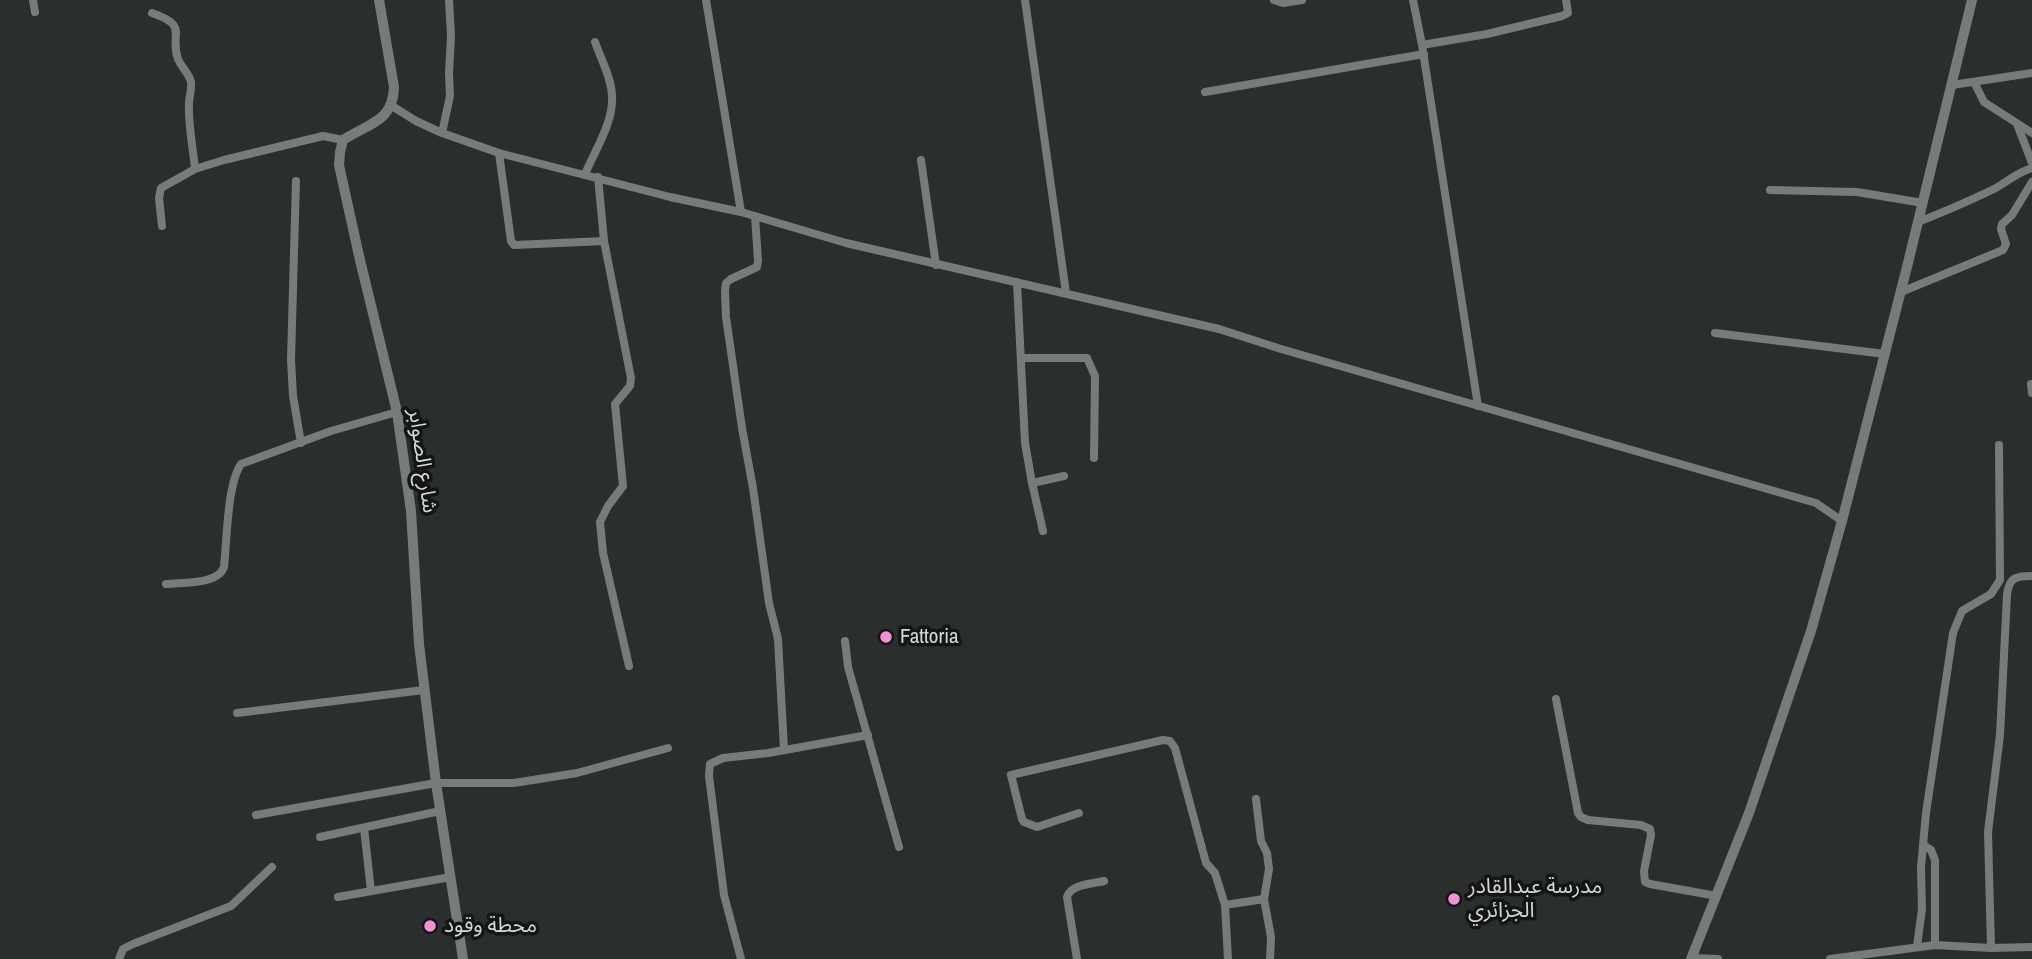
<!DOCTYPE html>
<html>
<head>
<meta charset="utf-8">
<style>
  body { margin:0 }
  canvas { display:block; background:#2a2e2d }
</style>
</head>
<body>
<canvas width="2032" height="959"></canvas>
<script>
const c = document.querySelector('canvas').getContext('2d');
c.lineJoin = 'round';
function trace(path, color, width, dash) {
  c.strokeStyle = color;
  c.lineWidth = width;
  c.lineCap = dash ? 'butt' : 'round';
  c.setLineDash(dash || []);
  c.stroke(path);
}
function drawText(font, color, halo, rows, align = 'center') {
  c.font = font + ' "Archivo Narrow","Noto Sans Arabic",sans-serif';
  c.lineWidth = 7;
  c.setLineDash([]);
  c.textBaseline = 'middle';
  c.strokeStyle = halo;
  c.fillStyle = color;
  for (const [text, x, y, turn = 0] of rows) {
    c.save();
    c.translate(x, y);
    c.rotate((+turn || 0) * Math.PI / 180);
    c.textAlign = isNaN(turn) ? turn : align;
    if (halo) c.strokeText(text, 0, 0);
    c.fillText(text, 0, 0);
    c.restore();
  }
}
trace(new Path2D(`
  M 33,0 L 35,12
  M 706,0 L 741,212
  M 1025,0 L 1066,293
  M 1274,0 L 1283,3 L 1302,0
  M 1413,0 L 1422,45 L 1478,406
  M 152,13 C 190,26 169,34 178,59 C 181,67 189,73 191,82 C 192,89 189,97 189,104 C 188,125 193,147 195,169
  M 1422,45 L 1487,34 L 1562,16 L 1568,13 L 1566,0
  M 1974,82 L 1984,102 L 2032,133
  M 1952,85 L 2032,73
  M 1205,92 L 1424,54
  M 392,106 L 416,121 L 442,133 L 499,153 L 670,197 L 741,212 L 846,243 L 1219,329 L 1281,349 L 1816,503 L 1842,521
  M 2017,124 L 2032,163
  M 442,133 L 450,96 L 449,73 L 451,36 L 449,0
  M 499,153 L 511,241 L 514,245 L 604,241
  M 921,160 L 936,265
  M 585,174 C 595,150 614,122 612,95 C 611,77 601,59 595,42
  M 598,177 L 604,241 L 631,378 L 630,386 L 615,404 L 623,486 L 608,506 L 600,522 L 603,553 L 629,666
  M 296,181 L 291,360 L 293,396 L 301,443
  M 1770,190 L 1857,192 L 1923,203
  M 755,216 L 758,261 L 757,267 L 731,279 L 726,283 L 725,291 L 726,317 L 742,428 L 753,488 L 769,603 L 778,639 L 784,749
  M 1918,222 C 1944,212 1969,201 1994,189 C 2007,182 2017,172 2032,168
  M 162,226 L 159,198 L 161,188 L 195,169 L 224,160 L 323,136 L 343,140
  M 1017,282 L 1025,443 L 1032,483 L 1043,531
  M 1901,292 L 2003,250 L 2006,244 L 2001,229 L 2002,224 L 2012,215 L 2032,182
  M 1715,333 L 1885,354
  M 1021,358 L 1087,358 L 1095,376 L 1094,458
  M 2031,384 L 2032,393
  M 1032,483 L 1064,476
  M 166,584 C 182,582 218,585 224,567 C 227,540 227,485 241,464 L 331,431 L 397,412
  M 845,641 L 848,667 L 899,847
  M 1556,699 L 1578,813 L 1581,817 L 1588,820 L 1641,825 L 1650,829 L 1651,835 L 1644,871 L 1645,882 L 1650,884 L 1717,896
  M 237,713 L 424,690
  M 1256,799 L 1261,841 L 1267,853 L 1269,869 L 1264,899
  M 1079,813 L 1037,827 L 1024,822 L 1022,819 L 1011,775 L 1163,740 L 1170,741 L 1175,748 L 1206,863 L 1215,873 L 1225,905
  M 256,815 L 436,783 L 514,783 L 577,773 L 668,748
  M 364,828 L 371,891
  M 320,837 L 440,811
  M 1923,845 L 1931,850 L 1935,860 L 1935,945
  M 338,897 L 451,877
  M 1917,946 L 1922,909 L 1921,867 L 1926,813 L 1953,633 L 1962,611 L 1991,594 L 2000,580 L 1999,445
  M 1991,948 L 1988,832 L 2000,735 L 2007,595 C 2009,577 2016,576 2032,576
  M 1692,958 L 1718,959
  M 119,959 L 123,949 L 133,944 L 231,906 L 272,867
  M 741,959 L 724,895 L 709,776 L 710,764 L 723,758 L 768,753 L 868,735
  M 1077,959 L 1067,897 C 1071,884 1092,884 1104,881
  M 1228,959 L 1225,905 L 1264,899 L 1271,937 L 1270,959
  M 1830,959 L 1935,945 L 1991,948 L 2032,947`), '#777c7b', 8);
trace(new Path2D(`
  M 379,0 L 394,87 C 393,122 369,123 343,140 L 340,152 L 339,165 L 359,256 L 397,412 L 411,511 L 419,644 L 436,783 L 463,959
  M 1691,959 L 1749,813 L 1811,631 L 1842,521 L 1907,267 L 1972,0`), '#777c7b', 10);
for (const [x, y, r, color] of [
  [886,637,7,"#f391d5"],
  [1454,899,7,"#f391d5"],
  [430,926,7,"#f391d5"]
]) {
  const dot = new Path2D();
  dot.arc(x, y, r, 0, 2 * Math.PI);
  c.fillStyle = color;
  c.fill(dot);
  trace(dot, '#141615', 2.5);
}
drawText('21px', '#d6d8d8', '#141615', [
  ["شارع الصوابر",422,461,82]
]);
drawText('21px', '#d6d8d8', '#141615', [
  ["Fattoria",900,637],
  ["مدرسة عبدالقادر",1468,887],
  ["الجزائري",1468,911],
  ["محطة وقود",444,926]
], 'left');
</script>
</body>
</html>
